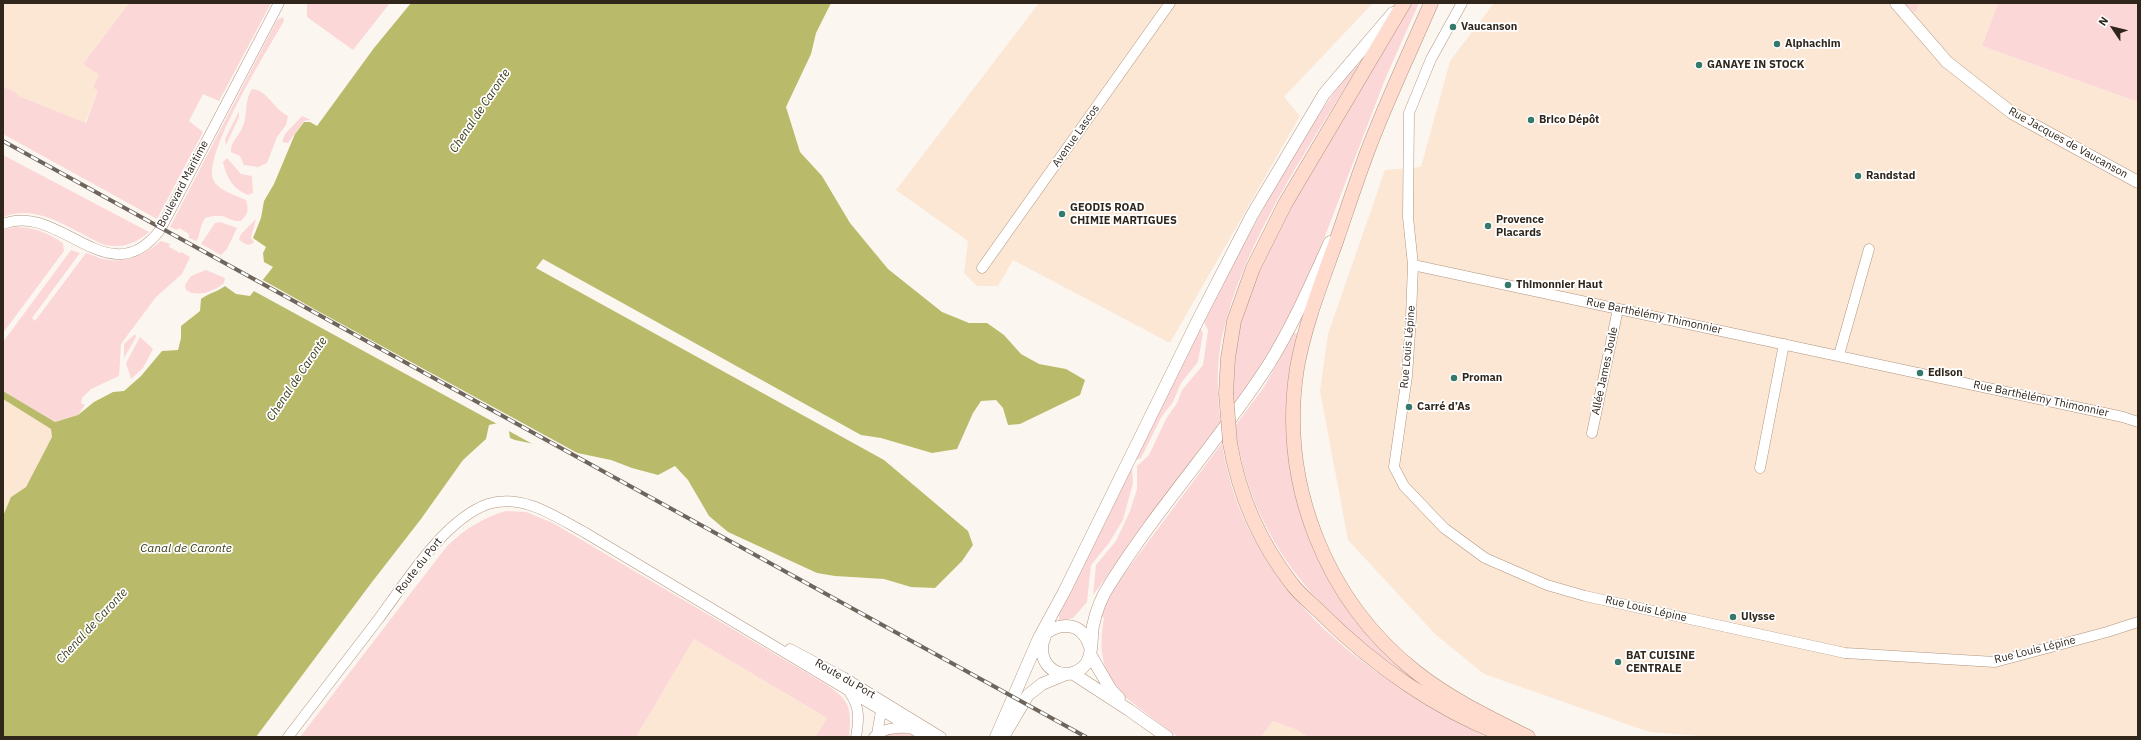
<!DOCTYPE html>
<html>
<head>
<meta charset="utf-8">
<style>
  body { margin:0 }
  #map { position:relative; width:2141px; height:740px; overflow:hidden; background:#fcf6f1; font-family:"IBM Plex Sans",sans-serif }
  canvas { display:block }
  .frame { position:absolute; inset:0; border:4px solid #30261c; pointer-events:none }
  .north { position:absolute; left:2093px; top:8px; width:40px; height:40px; -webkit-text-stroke:3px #fff; paint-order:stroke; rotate:305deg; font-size:11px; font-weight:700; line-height:16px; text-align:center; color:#30261c }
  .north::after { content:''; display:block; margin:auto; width:14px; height:18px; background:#30261c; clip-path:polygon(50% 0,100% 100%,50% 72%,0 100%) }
</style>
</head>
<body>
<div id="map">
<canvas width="2141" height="740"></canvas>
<div class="frame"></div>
<div class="north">N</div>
</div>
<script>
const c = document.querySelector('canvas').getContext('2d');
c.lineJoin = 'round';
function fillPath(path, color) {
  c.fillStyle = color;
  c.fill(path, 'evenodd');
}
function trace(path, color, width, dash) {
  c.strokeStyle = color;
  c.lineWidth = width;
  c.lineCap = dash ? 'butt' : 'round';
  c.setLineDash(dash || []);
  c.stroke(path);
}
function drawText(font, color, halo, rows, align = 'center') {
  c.font = font + ' "IBM Plex Sans",sans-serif';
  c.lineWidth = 3.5;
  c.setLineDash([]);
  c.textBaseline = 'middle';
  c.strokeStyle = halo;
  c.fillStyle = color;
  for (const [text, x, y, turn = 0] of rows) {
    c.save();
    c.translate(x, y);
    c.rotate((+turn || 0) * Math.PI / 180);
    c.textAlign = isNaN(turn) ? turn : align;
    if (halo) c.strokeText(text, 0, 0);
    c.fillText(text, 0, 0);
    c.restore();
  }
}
fillPath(new Path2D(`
  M 3,3 L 129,3 L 83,64 L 99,75 L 98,90 L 85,123 L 19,96 L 16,92 L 3,87 Z
  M 1039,3 L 1373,3 L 1284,97 L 1300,116 L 1170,343 L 1013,260 L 998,286 L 977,286 L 964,273 L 968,241 L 896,190 Z
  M 1494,3 L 1904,3 L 1915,13 L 1920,3 L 1998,3 L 1982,46 L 2138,102 L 2138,737 L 1712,737 L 1649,732 L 1484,674 L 1435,634 L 1348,540 L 1320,391 L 1328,334 L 1385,170 L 1421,167 L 1450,61 Z
  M 3,399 L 51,429 L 52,437 L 26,487 L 11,497 L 3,516 Z
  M 694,639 L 827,718 L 815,737 L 636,737 Z
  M 1273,721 L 1297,730 L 1308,737 L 1261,737 Z`), '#fce7d5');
fillPath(new Path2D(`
  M 129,3 L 271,3 L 219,101 L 203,94 L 189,121 L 203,132 L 157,219 L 3,134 L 3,87 L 16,92 L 19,96 L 86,123 L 98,90 L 93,88 L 99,75 L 83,64 Z
  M 307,3 L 390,3 L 353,50 L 307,17 Z
  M 1411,3 L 1419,3 L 1386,77 L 1307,283 L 1271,352 L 1234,405 L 1233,359 L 1241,318 L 1252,283 L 1294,200 Z
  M 1904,3 L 1920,3 L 1915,13 Z
  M 1998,3 L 2138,3 L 2138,102 L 1982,46 Z
  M 283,17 L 284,21 C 268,49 204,151 213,179 C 217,190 237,196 246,200 C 249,210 248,214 241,221 C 226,222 228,211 205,218 C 200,226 200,233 197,241 L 189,238 L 189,234 L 179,228 L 177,230 L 170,227 L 277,20 Z
  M 1356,65 L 1358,66 C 1308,150 1243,241 1222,337 C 1216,366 1217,395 1221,425 L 1093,595 L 1096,565 L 1116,541 L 1130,511 L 1137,489 L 1137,466 L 1149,455 L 1166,419 L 1177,403 L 1182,390 L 1203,365 L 1208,330 L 1204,322 C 1233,264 1263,207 1296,152 C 1315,121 1333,91 1356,65 Z
  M 252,89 C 268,90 273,109 288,116 L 286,125 L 277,137 L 267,163 L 258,167 L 244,165 L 240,156 L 231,152 C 230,142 240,135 243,126 C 248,113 244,101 252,89 Z
  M 239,111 L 239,117 L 226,145 L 225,139 Z
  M 302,116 L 311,120 L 304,121 L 288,143 L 282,142 L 285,134 Z
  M 3,155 L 149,232 C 134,245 120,249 102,244 C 71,230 38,203 3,217 Z
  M 227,158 L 241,174 L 252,176 L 253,193 L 248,195 C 232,188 227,178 223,162 Z
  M 256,219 L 251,238 L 254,242 C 249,247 243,244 239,239 L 241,234 Z
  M 220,222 L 237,228 L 227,249 L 221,255 L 201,244 L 215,223 Z
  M 16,227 C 34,227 48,233 63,243 L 64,251 L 3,333 L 3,230 Z
  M 161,241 L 170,244 L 169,247 L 180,253 L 181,252 L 190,257 L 182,274 L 156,297 L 121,344 L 119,376 L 91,389 L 82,398 L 81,403 L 85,405 L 78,415 L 55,422 L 3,391 L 3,342 L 71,250 L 80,253 L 32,318 L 35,321 L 86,253 C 92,254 97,258 103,259 C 126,264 145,255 161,241 Z
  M 206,270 L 225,278 L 224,283 C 215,291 197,298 186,290 L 185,285 L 191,276 Z
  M 1200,328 L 1203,333 L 1198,362 L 1181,383 L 1173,402 L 1162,416 L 1141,458 L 1136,460 Z
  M 1294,333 L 1298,334 L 1288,431 L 1317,552 L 1409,676 C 1316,613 1251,540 1235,426 L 1264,387 Z
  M 135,334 L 136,337 L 124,358 L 124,344 Z
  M 140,337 L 153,349 L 143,368 L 131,379 L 126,363 Z
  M 1222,443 C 1243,587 1364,676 1486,737 L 1308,737 L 1297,730 L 1273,721 L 1261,737 L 1178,737 L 1126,698 L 1103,669 L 1105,667 C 1100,649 1101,635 1104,618 L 1101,616 L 1112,590 Z
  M 1132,467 L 1133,483 L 1123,520 L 1109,543 L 1091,565 L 1087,602 L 1073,618 L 1059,621 L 1059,615 Z
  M 506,511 L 526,512 L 553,523 L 824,683 C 850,700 852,707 849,737 L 815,737 L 827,718 L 694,639 L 636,737 L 300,737 L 447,546 C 465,529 482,518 506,511 Z
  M 903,732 L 918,737 L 884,737 L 890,734 Z`), '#fcd7d8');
fillPath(new Path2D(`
  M 411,3 L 831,3 L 816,33 L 811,54 L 786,107 L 800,152 L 822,176 L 850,223 L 888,269 L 942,312 L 969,323 L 987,323 L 1004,335 L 1021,354 L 1039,364 L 1066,369 L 1085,380 L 1080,395 L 1020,424 L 1008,425 L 1003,408 L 996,400 L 981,401 L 973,413 L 957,449 L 932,453 L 881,438 L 861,435 L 543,259 L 536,268 L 884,460 L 968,531 L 973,545 L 962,561 L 935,588 L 911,587 L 884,579 L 835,576 L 817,573 L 728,532 L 709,516 L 688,480 L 675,466 L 658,475 L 632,468 L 611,460 L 515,440 L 510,438 L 508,425 L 498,423 L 489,425 L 486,439 L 463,460 L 421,519 L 372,582 L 256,737 L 3,737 L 3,516 L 11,497 L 26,487 L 52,437 L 51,429 L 3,399 L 3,391 L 55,422 L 78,415 L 94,402 L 113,392 L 124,391 L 141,376 L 162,351 L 178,350 L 181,338 L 181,326 L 200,311 L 201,299 C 209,293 217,292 225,286 L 236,294 L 250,296 L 273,267 L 264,262 L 263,253 L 266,247 L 253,238 L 261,218 L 264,201 L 274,184 L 295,134 L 304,122 L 310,122 L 317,126 L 374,48 Z`), '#b9bb6a');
fillPath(new Path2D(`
  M 261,279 L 316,310 L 581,455 L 538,447 L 507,430 L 507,427 L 499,425 L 252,290 Z`), '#fcf6f1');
const minor = new Path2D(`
  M 1462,3 L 1431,59 L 1409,113 L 1408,217 L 1413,265 L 1411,317 L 1407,376 L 1394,467 L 1404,486 L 1444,528 L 1485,558 L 1547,585 L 1585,596 L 1845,653 L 1995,662 L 2107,632 L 2138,622
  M 3,224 C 59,201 109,297 160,230 L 279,3
  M 1413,265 L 2123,417 L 2138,422
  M 982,268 L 1170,3
  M 1839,355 L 1869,249
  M 1592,433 L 1618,309
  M 1760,468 L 1784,344
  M 790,649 L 843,677 L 941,737
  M 850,693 C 860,707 859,720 856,737
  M 877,734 L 882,706
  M 288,737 C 318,698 347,660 377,621 C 405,584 443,520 488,504 C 523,493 556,517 584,532 L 926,737
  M 874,737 C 883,728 898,727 910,728`);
const tertiary = new Path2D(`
  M 1896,3 L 1947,62 L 2012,113 L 2138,182
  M 1045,636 C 1032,665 1065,688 1086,664 C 1093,654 1091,637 1093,626 C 1096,611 1102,596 1110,584 C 1158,507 1220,440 1269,364 C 1293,325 1311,284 1330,242
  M 1041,637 C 1059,621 1082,621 1090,647
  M 1090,654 L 1111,690 L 1119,698
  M 1072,673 L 1129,710 L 1167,737
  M 996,737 L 1039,638 L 1064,592 L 1198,320 L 1252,215 L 1324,94 L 1393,13
  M 1003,737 L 1028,695 L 1042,684 L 1066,674`);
const secondary = new Path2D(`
  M 1431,3 C 1410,52 1387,100 1368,150 C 1357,179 1348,207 1338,236 C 1323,279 1305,323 1297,368 C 1279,483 1325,600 1416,672 C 1450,699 1490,718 1528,737
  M 1226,393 L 1228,358 L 1234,321 L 1253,268 L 1285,204 L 1404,3
  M 1230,443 C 1239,495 1260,543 1292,584 C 1300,595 1312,604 1322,614 C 1374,666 1439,711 1508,737`);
trace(minor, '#b0957e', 11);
trace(tertiary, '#b0957e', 13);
trace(secondary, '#b0957e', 15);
trace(minor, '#fff', 10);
trace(tertiary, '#fff', 12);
trace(secondary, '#ffdbce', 14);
const rail = new Path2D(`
  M 3,141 L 1086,737`);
trace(rail, '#6e655d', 4);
trace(rail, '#fff', 2.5, [8]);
const secondaryBridge = new Path2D(`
  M 1226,393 L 1230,443`);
trace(secondaryBridge, '#b0957e', 15, []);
trace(secondaryBridge, '#ffdbce', 14);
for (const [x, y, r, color] of [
  [1453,27,4,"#34796c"],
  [1777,44,4,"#34796c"],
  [1699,65,4,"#34796c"],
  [1531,120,4,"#34796c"],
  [1858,176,4,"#34796c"],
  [1062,214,4,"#34796c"],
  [1488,226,4,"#34796c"],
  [1508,285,4,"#34796c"],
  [1920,373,4,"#34796c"],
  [1454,378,4,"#34796c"],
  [1409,407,4,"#34796c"],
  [1733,617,4,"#34796c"],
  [1618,662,4,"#34796c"]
]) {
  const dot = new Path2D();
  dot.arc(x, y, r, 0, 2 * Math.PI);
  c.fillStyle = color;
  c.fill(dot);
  trace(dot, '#fff', 1.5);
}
drawText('bold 11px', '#30261c', '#fff', [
  ["Vaucanson",1461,27],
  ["Alphachim",1785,44],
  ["GANAYE IN STOCK",1707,65],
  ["Brico Dépôt",1539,120],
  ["Randstad",1866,176],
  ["GEODIS ROAD",1070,208],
  ["CHIMIE MARTIGUES",1070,221],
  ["Provence",1496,220],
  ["Placards",1496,233],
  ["Thimonnier Haut",1516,285],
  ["Edison",1928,373],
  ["Proman",1462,378],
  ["Carré d’As",1417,407],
  ["Ulysse",1741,617],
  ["BAT CUISINE",1626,656],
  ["CENTRALE",1626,669]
], 'left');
drawText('11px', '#30261c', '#fff', [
  ["Avenue Lascos",1076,136,-55],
  ["Rue Jacques de Vaucanson",2068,143,29],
  ["Boulevard Maritime",183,184,-62],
  ["Rue Barthélémy Thimonnier",1654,316,12],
  ["Rue Louis Lépine",1408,347,-85],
  ["Allée James Joule",1605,371,-78],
  ["Rue Barthélémy Thimonnier",2041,399,12],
  ["Route du Port",419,566,-52],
  ["Rue Louis Lépine",1646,609,13],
  ["Rue Louis Lépine",2035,650,-14],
  ["Route du Port",845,679,30]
]);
drawText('italic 12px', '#3d3d1a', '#fff', [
  ["Chenal de Caronte",480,111,-56],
  ["Chenal de Caronte",297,379,-56],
  ["Canal de Caronte",186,549],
  ["Chenal de Caronte",92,626,-47]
]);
</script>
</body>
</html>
